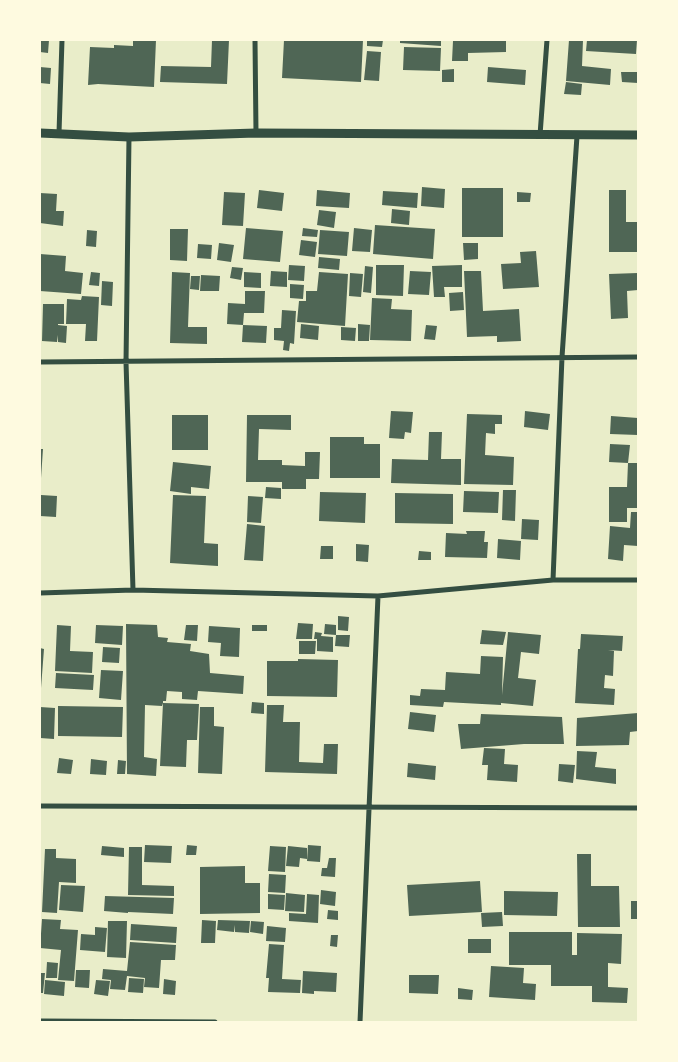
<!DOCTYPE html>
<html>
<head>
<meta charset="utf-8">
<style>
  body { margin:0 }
  #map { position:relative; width:678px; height:1062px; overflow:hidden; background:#e9edc9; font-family:Arial,sans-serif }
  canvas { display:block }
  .frame { position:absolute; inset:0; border:41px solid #fefae0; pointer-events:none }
</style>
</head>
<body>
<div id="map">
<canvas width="678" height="1062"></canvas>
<div class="frame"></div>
</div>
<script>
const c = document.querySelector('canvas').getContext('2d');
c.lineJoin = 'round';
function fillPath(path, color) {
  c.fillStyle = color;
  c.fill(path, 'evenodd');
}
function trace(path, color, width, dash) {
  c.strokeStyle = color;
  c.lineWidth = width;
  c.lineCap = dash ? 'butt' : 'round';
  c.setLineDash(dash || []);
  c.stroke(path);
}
fillPath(new Path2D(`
  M 40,40 L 49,40 L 48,53 L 40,52 Z
  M 133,40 L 156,40 L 154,87 L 98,84 L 88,85 L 90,47 L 114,48 L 114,45 L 133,46 Z
  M 212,40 L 229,40 L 227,84 L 160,82 L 161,66 L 211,67 Z
  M 284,40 L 363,40 L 361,82 L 282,78 Z
  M 367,40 L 383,40 L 382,47 L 367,46 Z
  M 400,40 L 441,40 L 441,46 L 400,43 Z
  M 506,40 L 506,52 L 468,53 L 468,61 L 452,61 L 453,41 Z
  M 569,40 L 583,40 L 582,66 L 611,69 L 610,85 L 566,81 Z
  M 587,40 L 637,40 L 636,54 L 586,51 Z
  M 404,47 L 441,48 L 440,71 L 403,70 Z
  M 367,51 L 381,52 L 379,81 L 364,80 Z
  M 40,67 L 51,68 L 50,84 L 40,83 Z
  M 488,67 L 526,70 L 525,85 L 487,82 Z
  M 454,69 L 454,82 L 442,82 L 442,70 Z
  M 621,72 L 638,72 L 638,83 L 622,82 Z
  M 566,82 L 582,84 L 581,95 L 564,94 Z
  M 422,187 L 445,189 L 444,208 L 421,206 Z
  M 462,188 L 503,188 L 503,237 L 462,237 Z
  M 259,190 L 284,193 L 282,211 L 257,208 Z
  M 317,190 L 350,193 L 349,208 L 316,206 Z
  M 609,190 L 626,190 L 626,222 L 638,222 L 638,252 L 609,252 Z
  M 383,191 L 418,193 L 417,208 L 382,205 Z
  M 224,192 L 245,193 L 243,226 L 222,225 Z
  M 517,192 L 531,193 L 530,202 L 517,202 Z
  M 40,193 L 57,194 L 56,211 L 64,211 L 63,226 L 40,223 Z
  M 392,209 L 410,211 L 409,225 L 391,223 Z
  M 319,210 L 336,212 L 334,228 L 317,225 Z
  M 375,225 L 435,229 L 433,259 L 373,254 Z
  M 246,228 L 283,231 L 280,262 L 243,259 Z
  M 303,228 L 318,230 L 317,237 L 302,236 Z
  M 354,228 L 372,230 L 370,252 L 352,251 Z
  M 170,229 L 188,229 L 187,261 L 170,260 Z
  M 87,230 L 97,231 L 96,247 L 86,246 Z
  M 320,230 L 349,232 L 347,256 L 318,254 Z
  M 301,240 L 317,242 L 315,257 L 299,255 Z
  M 219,243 L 234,245 L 231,262 L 217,260 Z
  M 463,243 L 478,243 L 478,259 L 464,260 Z
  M 198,244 L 212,245 L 211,259 L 197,258 Z
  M 536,251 L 539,287 L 503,289 L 501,264 L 521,263 L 520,252 Z
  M 40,254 L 66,256 L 65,271 L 83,273 L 81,294 L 40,291 Z
  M 319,257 L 340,259 L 339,270 L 318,268 Z
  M 289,265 L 305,266 L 304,281 L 288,280 Z
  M 376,265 L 404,265 L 403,296 L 376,295 Z
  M 462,265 L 462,287 L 444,287 L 445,297 L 434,297 L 432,266 Z
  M 365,266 L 373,267 L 371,293 L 363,292 Z
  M 232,267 L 243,268 L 241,280 L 230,278 Z
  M 271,271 L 287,272 L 287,287 L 270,286 Z
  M 410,271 L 431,272 L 429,295 L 408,294 Z
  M 464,271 L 481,271 L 483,311 L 519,309 L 521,341 L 497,342 L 497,336 L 467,337 Z
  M 91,272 L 100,273 L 99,286 L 89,285 Z
  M 172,272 L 190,273 L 188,327 L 207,327 L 207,344 L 170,343 Z
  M 244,272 L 261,273 L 261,288 L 244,287 Z
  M 319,272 L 348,274 L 345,326 L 297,322 L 299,301 L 306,301 L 306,291 L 317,291 Z
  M 350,273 L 363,274 L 361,297 L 349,296 Z
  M 638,273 L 638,290 L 627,291 L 628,318 L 611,319 L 609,274 Z
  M 201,275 L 220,276 L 219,291 L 200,291 Z
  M 191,276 L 200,276 L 199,290 L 190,289 Z
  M 102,281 L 113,282 L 112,306 L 101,305 Z
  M 290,284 L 304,285 L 303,299 L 290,298 Z
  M 245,291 L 265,291 L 264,313 L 244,313 L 243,325 L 227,324 L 228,303 L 245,304 Z
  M 463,292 L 464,310 L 450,311 L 449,293 Z
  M 82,296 L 99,297 L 97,341 L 85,341 L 86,324 L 66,324 L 67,299 L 81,300 Z
  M 372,298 L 392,299 L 391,309 L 412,310 L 411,341 L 370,340 Z
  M 43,304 L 64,304 L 64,324 L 58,324 L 58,325 L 67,326 L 66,343 L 58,342 L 58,335 L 57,342 L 42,341 Z
  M 282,310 L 296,311 L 294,344 L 290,343 L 289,351 L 283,350 L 284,341 L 274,340 L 274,328 L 281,328 Z
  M 301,324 L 319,326 L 318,340 L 300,338 Z
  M 358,324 L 370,325 L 369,341 L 358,341 Z
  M 243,325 L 267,326 L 266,343 L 242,342 Z
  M 426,325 L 437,326 L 435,340 L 424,339 Z
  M 341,327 L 356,328 L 355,341 L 341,340 Z
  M 391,411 L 413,412 L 411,433 L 405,432 L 404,439 L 389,438 Z
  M 525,411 L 550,414 L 548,430 L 524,427 Z
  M 467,414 L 502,415 L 502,424 L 495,424 L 495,434 L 486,433 L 485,455 L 514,457 L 513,485 L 464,484 Z
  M 172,415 L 208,415 L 208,450 L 172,450 Z
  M 247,415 L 291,415 L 291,430 L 259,429 L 258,460 L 282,460 L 282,465 L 305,466 L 305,452 L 320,452 L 319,479 L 306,479 L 306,489 L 282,489 L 282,482 L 246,482 Z
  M 611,416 L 638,418 L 638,435 L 610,434 Z
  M 429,432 L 442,432 L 441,459 L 461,459 L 461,485 L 391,483 L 392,459 L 428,460 Z
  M 330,437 L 364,437 L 364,444 L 380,444 L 380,478 L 330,478 Z
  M 610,444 L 630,445 L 628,463 L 638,463 L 638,508 L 627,508 L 627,522 L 609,522 L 609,487 L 627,487 L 628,463 L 609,462 Z
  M 40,449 L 43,449 L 41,478 L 40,478 Z
  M 173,462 L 211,466 L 209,489 L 191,487 L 191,494 L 170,491 Z
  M 266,487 L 281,488 L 281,499 L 265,498 Z
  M 503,490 L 516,490 L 515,521 L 502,520 Z
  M 464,491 L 499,492 L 498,513 L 463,512 Z
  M 320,492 L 366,493 L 365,523 L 319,521 Z
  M 395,493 L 453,494 L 453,524 L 395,523 Z
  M 41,495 L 57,496 L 56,517 L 40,516 Z
  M 173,495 L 206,496 L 204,543 L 218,544 L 218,566 L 170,563 Z
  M 248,496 L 263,497 L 261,523 L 247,522 Z
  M 631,512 L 638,512 L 638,546 L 624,545 L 623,561 L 608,559 L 610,526 L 630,528 Z
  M 522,519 L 539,520 L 538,540 L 521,539 Z
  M 247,524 L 265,526 L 263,561 L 244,560 Z
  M 466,531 L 485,531 L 484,542 L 488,542 L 487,558 L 445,557 L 446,533 L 467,534 Z
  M 498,539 L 521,541 L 520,560 L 497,558 Z
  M 356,544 L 369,545 L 368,562 L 356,561 Z
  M 321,546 L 333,546 L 333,559 L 320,559 Z
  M 419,551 L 431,552 L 431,560 L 418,560 Z
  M 338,616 L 349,617 L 348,631 L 338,630 Z
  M 298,623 L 313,624 L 312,639 L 296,639 Z
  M 126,624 L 157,625 L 158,637 L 168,638 L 167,642 L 191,644 L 190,651 L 209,654 L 210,673 L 244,676 L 243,694 L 198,691 L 197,700 L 182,699 L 182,692 L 167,691 L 166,701 L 163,701 L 163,703 L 199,704 L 197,740 L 187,740 L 186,767 L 160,766 L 163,703 L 162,706 L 145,705 L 144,757 L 157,759 L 156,776 L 127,774 Z
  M 325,624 L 336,625 L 336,635 L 350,635 L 349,647 L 335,646 L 336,635 L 324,634 Z
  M 57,625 L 71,626 L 70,651 L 93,652 L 92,673 L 55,671 Z
  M 96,625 L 123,626 L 122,645 L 95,643 Z
  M 186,625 L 198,625 L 197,641 L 184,640 Z
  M 252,625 L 267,625 L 267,631 L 252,631 Z
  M 209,626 L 240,628 L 239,657 L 220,656 L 221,643 L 208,642 Z
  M 482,630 L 506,632 L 503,645 L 480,644 Z
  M 315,632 L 322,633 L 321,636 L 333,637 L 333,652 L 317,651 L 317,639 L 314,639 Z
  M 508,632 L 541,635 L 539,654 L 521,652 L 518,678 L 536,680 L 533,706 L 501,703 L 501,705 L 444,702 L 443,707 L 410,705 L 410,695 L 420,696 L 421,689 L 445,690 L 446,672 L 480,674 L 481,656 L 503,657 L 502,695 Z
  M 581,634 L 623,636 L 622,651 L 608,650 L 614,651 L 613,676 L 605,675 L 604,688 L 615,689 L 614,705 L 575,703 L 578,649 L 580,649 Z
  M 299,641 L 316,641 L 315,654 L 299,654 Z
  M 103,647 L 120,648 L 119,663 L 102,662 Z
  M 40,648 L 44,649 L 41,688 L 40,688 Z
  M 298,659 L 338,660 L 337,697 L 267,696 L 267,661 L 298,661 Z
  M 101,670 L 123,671 L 121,700 L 99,698 Z
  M 56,673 L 94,675 L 93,690 L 55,688 Z
  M 252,702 L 264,703 L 264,714 L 251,713 Z
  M 267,705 L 284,705 L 283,722 L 300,722 L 299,762 L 323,763 L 324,744 L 338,744 L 337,774 L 265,772 Z
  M 58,706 L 123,707 L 122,737 L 58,736 Z
  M 40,707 L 55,708 L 54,739 L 40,738 Z
  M 200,707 L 214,707 L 214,726 L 224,727 L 222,774 L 198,773 Z
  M 410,712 L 436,715 L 434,732 L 408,729 Z
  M 638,713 L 638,731 L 630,732 L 629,745 L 576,746 L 577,718 Z
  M 481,714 L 562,717 L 564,744 L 524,744 L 461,749 L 458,724 L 480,724 Z
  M 484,748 L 505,749 L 504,764 L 518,765 L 517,782 L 487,780 L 488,765 L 482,765 Z
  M 577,751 L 597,752 L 595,767 L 616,769 L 616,784 L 576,779 Z
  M 59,758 L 73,760 L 71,774 L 57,773 Z
  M 91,759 L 107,761 L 106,775 L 90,774 Z
  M 118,760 L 126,761 L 125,774 L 117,774 Z
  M 408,763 L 436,766 L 435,780 L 407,777 Z
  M 559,764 L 575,765 L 573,783 L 558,781 Z
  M 145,845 L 172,846 L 171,863 L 144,862 Z
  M 187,845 L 197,846 L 196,855 L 186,855 Z
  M 308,845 L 321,846 L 320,862 L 307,861 Z
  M 102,846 L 124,848 L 124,857 L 101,855 Z
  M 270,846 L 286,847 L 285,872 L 268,871 Z
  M 288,846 L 307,848 L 307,859 L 300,858 L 299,867 L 286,866 Z
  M 129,847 L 142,847 L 142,885 L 174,886 L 174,896 L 128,895 Z
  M 45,849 L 56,849 L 56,858 L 76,859 L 76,883 L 59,882 L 57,913 L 42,912 Z
  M 577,854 L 591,854 L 591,886 L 619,886 L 620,927 L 578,927 Z
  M 329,858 L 336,858 L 335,877 L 321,876 L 322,868 L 327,868 Z
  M 245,866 L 245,883 L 260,883 L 260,913 L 200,914 L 200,867 Z
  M 269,874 L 286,875 L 285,893 L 268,892 Z
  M 480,881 L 482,912 L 409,916 L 407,885 Z
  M 61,885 L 85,886 L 83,912 L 59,910 Z
  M 321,890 L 336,892 L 335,906 L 320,904 Z
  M 504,891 L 558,892 L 557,916 L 504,915 Z
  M 286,893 L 305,895 L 304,912 L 285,911 Z
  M 268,894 L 285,895 L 284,910 L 268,909 Z
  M 307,894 L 319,895 L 318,923 L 289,921 L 289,913 L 306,914 Z
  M 105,896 L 174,898 L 173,914 L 128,912 L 128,904 L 128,913 L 104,911 Z
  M 631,901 L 638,901 L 638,919 L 631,919 Z
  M 328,910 L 338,911 L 338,920 L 327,919 Z
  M 502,912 L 503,926 L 482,927 L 481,913 Z
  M 42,919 L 61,920 L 60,929 L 78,930 L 74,981 L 58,980 L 61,950 L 40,948 Z
  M 202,920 L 216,921 L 215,943 L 201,943 Z
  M 218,920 L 250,921 L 249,933 L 235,932 L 235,925 L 234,932 L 217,930 Z
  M 108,921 L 127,921 L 126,958 L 107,957 Z
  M 251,921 L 264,922 L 263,934 L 250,932 Z
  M 131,924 L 177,927 L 176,943 L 130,940 Z
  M 267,926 L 286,928 L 285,942 L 266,941 Z
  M 95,927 L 107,928 L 105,952 L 80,950 L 81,934 L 95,935 Z
  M 509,932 L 572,932 L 572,955 L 577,955 L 577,933 L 622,934 L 621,964 L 608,963 L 608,987 L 628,988 L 627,1003 L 592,1002 L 592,986 L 551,986 L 551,965 L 509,965 Z
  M 331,935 L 338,935 L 337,947 L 330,946 Z
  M 468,939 L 491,939 L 491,953 L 468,953 Z
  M 130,942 L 176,945 L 175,960 L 161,960 L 159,988 L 144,987 L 145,978 L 127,976 L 125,990 L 110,989 L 111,980 L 102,979 L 103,969 L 127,971 Z
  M 269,944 L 284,945 L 282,979 L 301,980 L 300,993 L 268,992 L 269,978 L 266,978 Z
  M 47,962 L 58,963 L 57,978 L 46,978 Z
  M 491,966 L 524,968 L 523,983 L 536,984 L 535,1000 L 489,997 Z
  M 76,970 L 90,970 L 89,988 L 75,987 Z
  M 303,971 L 337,973 L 336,992 L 314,991 L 314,994 L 302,993 Z
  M 40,973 L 45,973 L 43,993 L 40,993 Z
  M 409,975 L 439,975 L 438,994 L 409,993 Z
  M 129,978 L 144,979 L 143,993 L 128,992 Z
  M 164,979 L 176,981 L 175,995 L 163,994 Z
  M 45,980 L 65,982 L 64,996 L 44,994 Z
  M 96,980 L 110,981 L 108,996 L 94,994 Z
  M 458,988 L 473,990 L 472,1000 L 458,999 Z`), '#4f6655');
trace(new Path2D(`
  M 255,40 L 256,133
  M 59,133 L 62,40
  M 540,135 L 547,40
  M 129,137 L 126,362 L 133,590
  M 40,362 L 638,357
  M 553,580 L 562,357 L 577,136
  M 40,593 L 133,590 L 378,596 L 553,580 L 638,580
  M 40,806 L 638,808
  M 40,1021 L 215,1022
  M 360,1022 L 378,596`), '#344e41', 5);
trace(new Path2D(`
  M 40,133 L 129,137 L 256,133 L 638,135`), '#344e41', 9);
</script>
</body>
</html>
